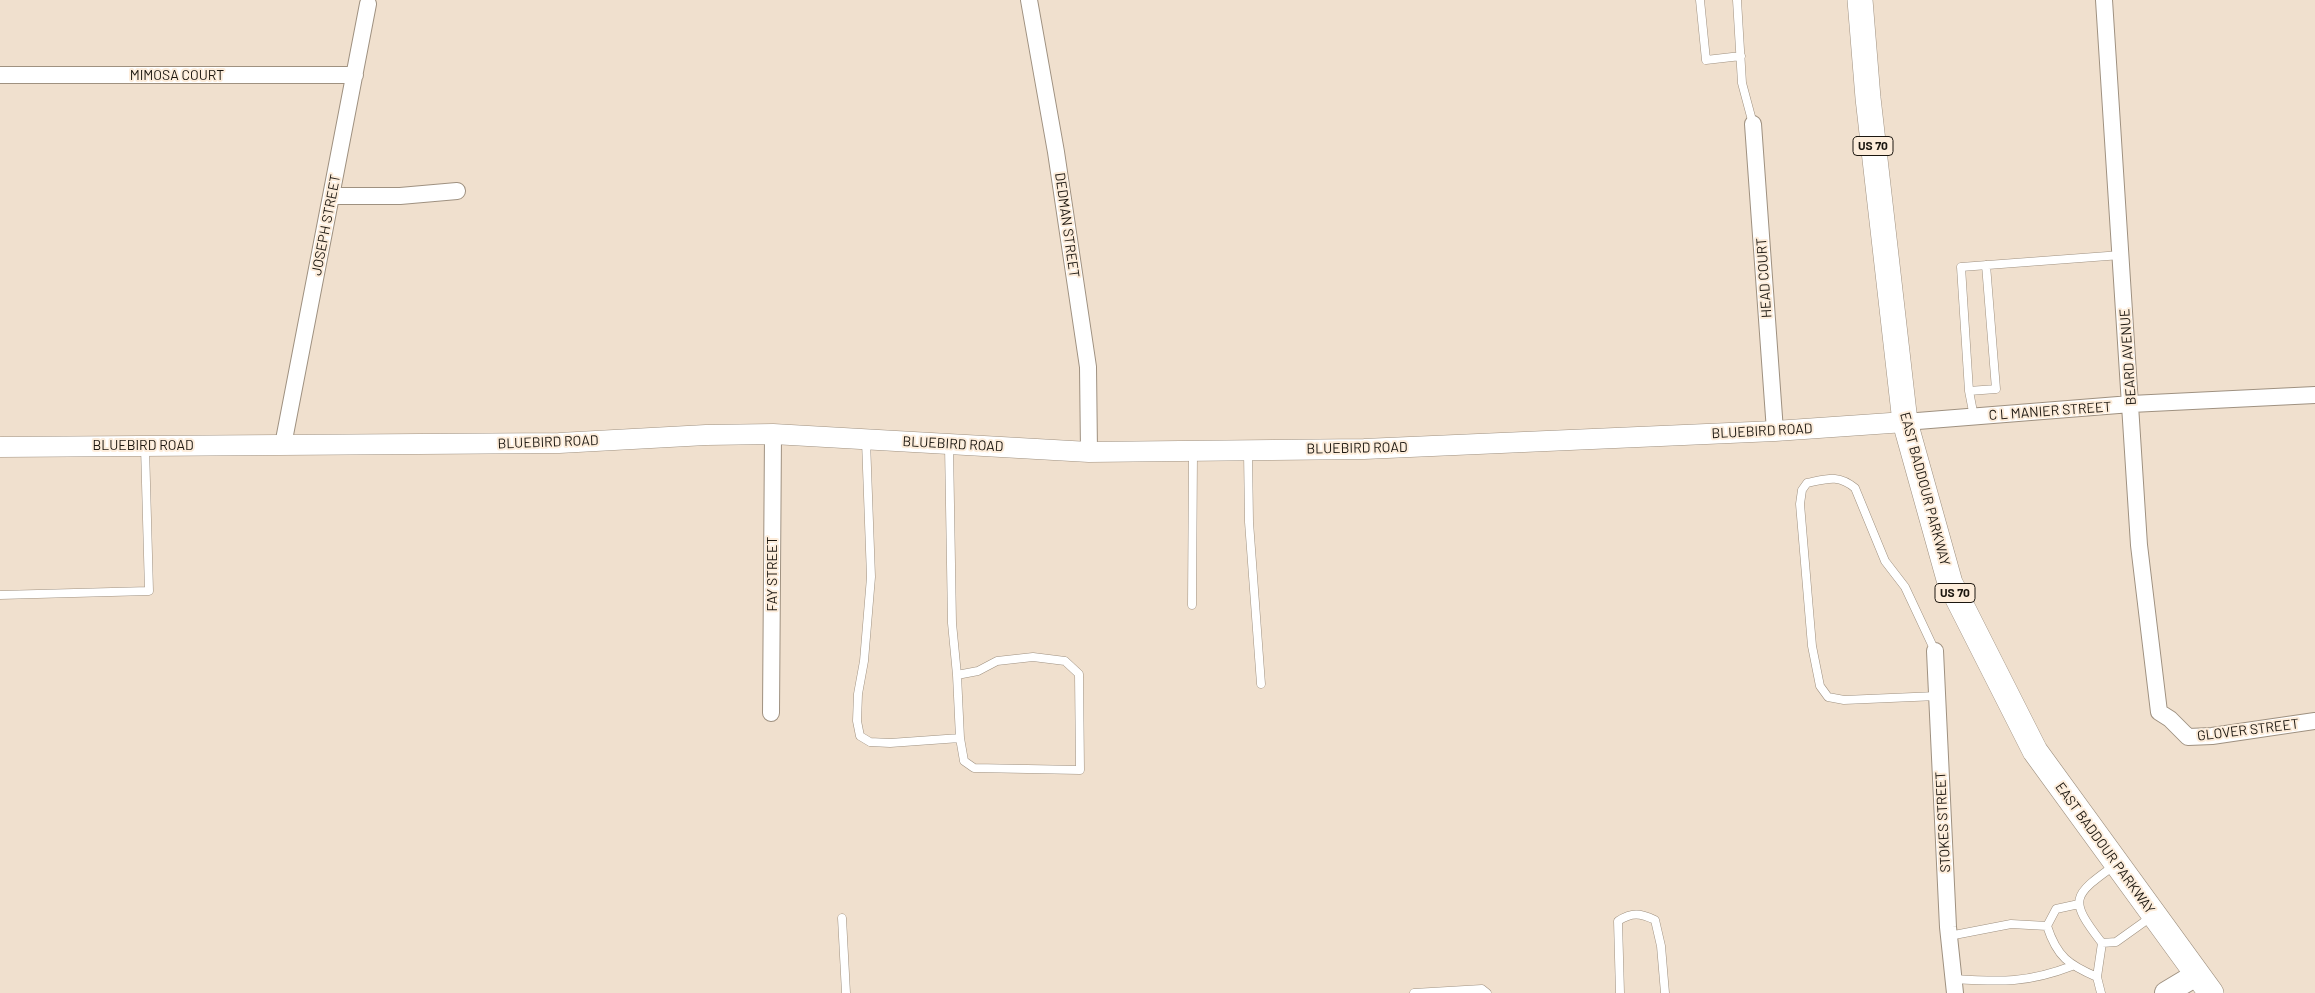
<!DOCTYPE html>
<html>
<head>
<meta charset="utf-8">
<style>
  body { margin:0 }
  canvas { display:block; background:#f0e0ce }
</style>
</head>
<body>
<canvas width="2315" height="993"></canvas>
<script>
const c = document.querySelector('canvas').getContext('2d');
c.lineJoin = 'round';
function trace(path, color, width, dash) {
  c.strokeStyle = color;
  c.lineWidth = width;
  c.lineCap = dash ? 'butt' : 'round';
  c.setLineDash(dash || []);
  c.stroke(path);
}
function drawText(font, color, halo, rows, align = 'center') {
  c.font = font + ' Barlow,sans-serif';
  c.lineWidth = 4;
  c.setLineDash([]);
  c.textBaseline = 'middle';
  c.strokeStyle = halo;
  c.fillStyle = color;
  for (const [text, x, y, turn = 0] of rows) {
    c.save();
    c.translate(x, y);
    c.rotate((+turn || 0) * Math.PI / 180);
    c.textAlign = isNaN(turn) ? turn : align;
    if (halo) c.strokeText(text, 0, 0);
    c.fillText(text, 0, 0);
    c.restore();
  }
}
const service = new Path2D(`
  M 1700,0 L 1706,60 L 1741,56
  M 1737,0 L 1742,83 L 1753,124
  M 1969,391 L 1996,389 L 1986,265
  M 1974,417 L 1969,391 L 1961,267 L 2121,255
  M 866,441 L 871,577 L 864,661 L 858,694 L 857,721 L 860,736 L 870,742 L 890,743 L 960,738
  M 949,446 L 952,623 L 957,675 L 960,738 L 964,761 L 974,768 L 1080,770 L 1079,674 L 1065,661 L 1033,657 L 997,661 L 978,671 L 957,675
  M 1248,452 L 1249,522 L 1261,684
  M 0,595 L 149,591 L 145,447
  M 1192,605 L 1193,453
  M 1935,651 L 1905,587 L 1885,561 L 1855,488 C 1838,474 1827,479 1807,483 L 1802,490 L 1800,504 L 1812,646 L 1820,686 L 1828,697 L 1844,700 L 1937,696
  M 2115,865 C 2072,896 2068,899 2102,943 L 2116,942 L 2151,917
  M 2079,904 L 2056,909 L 2047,926 C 2057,957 2069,965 2097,977
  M 842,918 L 846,993
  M 1949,936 L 2011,924 L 2047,926
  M 1954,979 C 2001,982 2028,983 2072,966
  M 1414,993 L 1482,989 L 1487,993
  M 1620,993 L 1618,921 C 1632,912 1640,913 1655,920 L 1661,946 L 1665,993
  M 2101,993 L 2097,977 L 2102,943`);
const minor = new Path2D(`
  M 1029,0 L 1056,152 L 1088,367 L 1089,452
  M 2104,0 L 2139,545 L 2159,712 L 2170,719 L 2188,737 L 2212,736 L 2315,721
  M 0,75 L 355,75
  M 1753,124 L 1775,431
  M 332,196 L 400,196 L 457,191
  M 1905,422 L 2131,404 L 2315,395
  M 283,445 L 368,4
  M 1935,651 L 1948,927 L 1955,993
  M 771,713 L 773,434`);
const tertiary = new Path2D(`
  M 0,447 L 559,443 L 706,435 L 773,434 L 1089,452 L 1364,449 L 1775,431 L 1905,422`);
const secondary = new Path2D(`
  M 2166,993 L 2196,975`);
const primary = new Path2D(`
  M 1860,0 L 1868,98 L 1905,422 L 1950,583 L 2035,751 L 2211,993`);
trace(service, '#9f9180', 9);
trace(minor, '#9f9180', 18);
trace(tertiary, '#9f9180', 21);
trace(secondary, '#9f9180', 24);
trace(primary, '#9f9180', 26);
trace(service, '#fff', 8);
trace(minor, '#fff', 16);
trace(tertiary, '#fff', 20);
trace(secondary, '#fff', 22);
trace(primary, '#fff', 25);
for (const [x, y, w] of [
  [1873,146,40],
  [1955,593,40]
]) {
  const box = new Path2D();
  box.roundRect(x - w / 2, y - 9.5, w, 19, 4);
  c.fillStyle = '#fdeddb';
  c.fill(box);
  trace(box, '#1c1710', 1);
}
drawText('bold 12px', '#1c1710', null, [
  ["US 70",1873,146],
  ["US 70",1955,593]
]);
drawText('14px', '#1c1710', '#fdeddb', [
  ["MIMOSA COURT",177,75],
  ["JOSEPH STREET",326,225,-79],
  ["DEDMAN STREET",1067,225,82],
  ["HEAD COURT",1764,278,-94],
  ["BEARD AVENUE",2128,357,-94],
  ["C L MANIER STREET",2050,411,-4],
  ["BLUEBIRD ROAD",1762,431,-3],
  ["BLUEBIRD ROAD",548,442,-2],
  ["BLUEBIRD ROAD",953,444,3],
  ["BLUEBIRD ROAD",143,445],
  ["BLUEBIRD ROAD",1357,448,-1],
  ["EAST BADDOUR PARKWAY",1925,489,75],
  ["FAY STREET",772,574,-90],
  ["GLOVER STREET",2248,730,-7],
  ["STOKES STREET",1943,822,-93],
  ["EAST BADDOUR PARKWAY",2105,848,54]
]);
</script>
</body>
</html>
